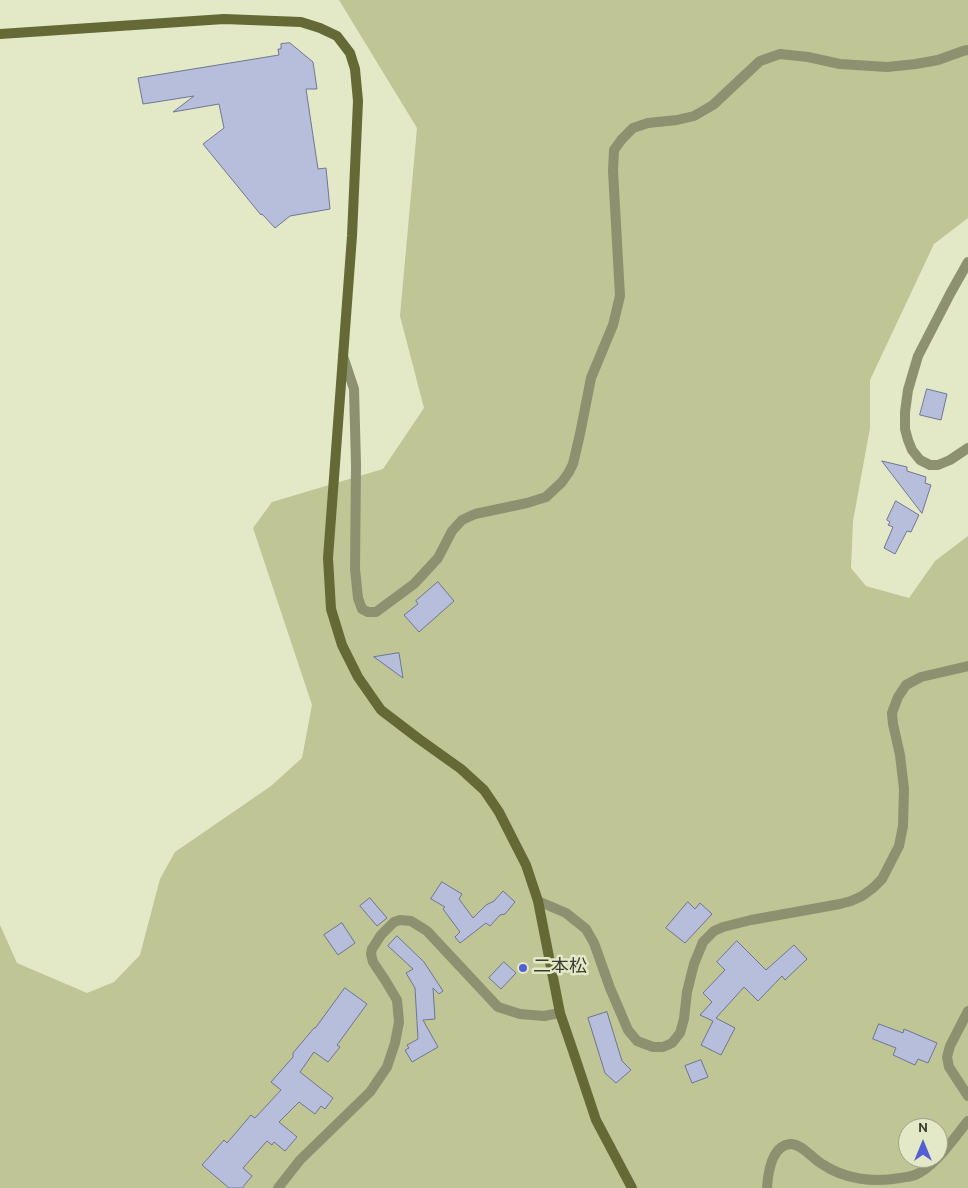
<!DOCTYPE html>
<html>
<head>
<meta charset="utf-8">
<style>
  body { margin:0 }
  #map { position:relative; width:968px; height:1188px; overflow:hidden; background:#e3e8c7; font-family:Overpass,sans-serif }
  canvas { display:block }
  .north { position:absolute; left:898px; top:1118px; width:50px; height:50px; box-sizing:border-box; background:#e3e8c7; border:1px solid #a0a38a; border-radius:50%; rotate:0deg; font-size:14px; font-weight:700; line-height:20px; text-align:center; color:#3b3c2f }
  .north::after { content:''; display:block; margin:auto; width:18px; height:22px; background:#535fd5; clip-path:polygon(50% 0,100% 100%,50% 72%,0 100%) }
</style>
</head>
<body>
<div id="map">
<canvas width="968" height="1188"></canvas>
<div class="north">N</div>
</div>
<script>
const c = document.querySelector('canvas').getContext('2d');
c.lineJoin = 'round';
function fillPath(path, color) {
  c.fillStyle = color;
  c.fill(path, 'evenodd');
}
function trace(path, color, width, dash) {
  c.strokeStyle = color;
  c.lineWidth = width;
  c.lineCap = dash ? 'butt' : 'round';
  c.setLineDash(dash || []);
  c.stroke(path);
}
function drawText(font, color, halo, rows, align = 'center') {
  c.font = font + ' Overpass,"Noto Sans JP",sans-serif';
  c.lineWidth = 5;
  c.setLineDash([]);
  c.textBaseline = 'middle';
  c.strokeStyle = halo;
  c.fillStyle = color;
  for (const [text, x, y, turn = 0] of rows) {
    c.save();
    c.translate(x, y);
    c.rotate((+turn || 0) * Math.PI / 180);
    c.textAlign = isNaN(turn) ? turn : align;
    if (halo) c.strokeText(text, 0, 0);
    c.fillText(text, 0, 0);
    c.restore();
  }
}
fillPath(new Path2D(`
  M 339,0 L 968,0 L 968,218 L 934,244 L 870,380 L 870,428 L 853,521 L 851,568 L 866,586 L 909,598 L 935,561 L 968,536 L 968,1188 L 0,1188 L 0,925 L 17,963 L 87,993 L 114,982 L 140,955 L 160,879 L 175,852 L 271,786 L 302,758 L 312,705 L 253,528 L 272,502 L 383,469 L 424,408 L 400,316 L 417,128 ZM 908,1128 L 938,1128 L 938,1158 L 908,1158 Z`), '#bfc595');
const building = new Path2D(`
  M 290,43 L 313,62 L 317,89 L 306,89 L 318,169 L 326,168 L 330,209 L 290,216 L 275,228 L 262,214 L 261,215 L 203,144 L 224,128 L 219,104 L 173,112 L 194,96 L 143,104 L 138,78 L 279,55 L 278,49 L 281,49 L 281,44 Z
  M 927,389 L 947,394 L 941,420 L 920,415 Z
  M 882,461 L 907,467 L 907,471 L 926,477 L 925,483 L 931,485 L 922,513 Z
  M 896,501 L 919,515 L 911,532 L 907,531 L 895,554 L 884,548 L 893,527 L 888,525 L 890,522 L 887,520 Z
  M 438,582 L 454,601 L 419,632 L 404,615 L 418,604 L 416,601 Z
  M 399,653 L 403,678 L 374,657 Z
  M 442,882 L 462,894 L 459,899 L 473,918 L 486,905 L 494,901 L 503,891 L 515,902 L 505,914 L 500,915 L 490,926 L 486,923 L 460,943 L 455,937 L 460,932 L 443,909 L 445,907 L 431,899 Z
  M 370,898 L 387,918 L 377,926 L 360,906 Z
  M 688,902 L 695,909 L 700,903 L 712,914 L 685,943 L 666,928 Z
  M 342,923 L 355,943 L 338,955 L 324,935 Z
  M 397,936 L 424,962 L 443,991 L 439,994 L 433,988 L 435,1019 L 423,1020 L 438,1047 L 412,1062 L 405,1050 L 409,1048 L 407,1045 L 418,1039 L 415,988 L 406,973 L 413,969 L 388,946 Z
  M 737,941 L 766,970 L 794,945 L 807,959 L 785,980 L 782,976 L 758,1001 L 744,987 L 716,1018 L 735,1028 L 721,1055 L 701,1045 L 713,1021 L 700,1015 L 712,1002 L 703,993 L 725,970 L 717,962 Z
  M 504,962 L 516,973 L 501,989 L 489,978 Z
  M 345,988 L 367,1004 L 337,1045 L 340,1047 L 328,1062 L 314,1052 L 300,1072 L 333,1098 L 325,1109 L 321,1106 L 315,1114 L 299,1102 L 279,1122 L 297,1137 L 285,1151 L 274,1142 L 272,1145 L 267,1141 L 243,1168 L 252,1176 L 242,1188 L 229,1188 L 202,1165 L 224,1140 L 227,1143 L 251,1115 L 255,1118 L 281,1090 L 271,1082 L 293,1057 L 293,1053 L 314,1028 L 315,1028 Z
  M 607,1012 L 622,1061 L 631,1070 L 616,1083 L 605,1073 L 588,1018 Z
  M 879,1024 L 903,1033 L 904,1029 L 937,1043 L 928,1063 L 918,1059 L 915,1065 L 893,1055 L 896,1048 L 873,1039 Z
  M 701,1060 L 708,1077 L 692,1083 L 685,1066 Z`);
fillPath(building, '#b6bedc');
trace(building, '#6f7692', 1);
trace(new Path2D(`
  M 968,262 L 950,294 L 918,356 L 908,390 L 905,412 L 905,429 L 908,440 L 912,450 L 920,460 L 930,465 L 938,465 L 950,460 L 968,448
  M 343,356 L 354,389 L 356,464 L 355,569 L 358,598 L 362,609 L 368,612 L 376,612 L 414,584 L 438,558 L 452,531 L 462,520 L 475,514 L 527,503 L 546,497 L 562,482 L 569,472 L 573,464 L 580,434 L 591,378 L 613,325 L 620,296 L 613,171 L 614,150 L 622,139 L 633,128 L 648,123 L 677,120 L 694,116 L 713,105 L 760,61 L 780,54 L 808,57 L 840,64 L 887,67 L 916,64 L 938,60 L 963,51 L 968,50
  M 538,901 L 566,913 L 586,929 L 594,943 L 610,988 L 628,1030 L 633,1036 L 637,1041 L 653,1047 L 663,1047 L 672,1043 L 680,1033 L 684,1019 L 687,992 L 694,964 L 703,942 L 714,931 L 723,927 L 751,920 L 840,904 L 851,901 L 862,896 L 873,888 L 882,879 L 899,846 L 903,826 L 904,789 L 900,755 L 893,724 L 892,713 L 898,697 L 906,685 L 921,677 L 968,666
  M 968,1011 L 950,1046 L 947,1057 L 949,1067 L 968,1096
  M 278,1188 L 300,1160 L 370,1092 L 387,1067 L 395,1043 L 399,1022 L 397,1000 L 385,980 L 373,962 L 371,954 L 372,949 L 381,935 L 394,922 L 400,920 L 411,921 L 427,931 L 498,1007 L 520,1014 L 544,1016 L 560,1013
  M 767,1188 C 768,1173 771,1146 790,1144 C 801,1143 813,1159 822,1164 C 844,1179 873,1183 900,1178 C 904,1177 910,1177 915,1175 C 935,1167 954,1138 968,1121`), '#8d9170', 10);
trace(new Path2D(`
  M 0,34 L 224,19 L 301,22 L 320,28 L 337,36 L 350,53 L 355,69 L 358,101 L 352,236 L 328,558 L 331,609 L 342,645 L 358,677 L 381,710 L 419,739 L 461,769 L 484,790 L 499,812 L 526,865 L 538,901 L 560,1013 L 573,1051 L 596,1120 L 632,1188`), '#646936', 10);
for (const [x, y, r, color] of [
  [523,968,5,"#535fd5"]
]) {
  const dot = new Path2D();
  dot.arc(x, y, r, 0, 2 * Math.PI);
  c.fillStyle = color;
  c.fill(dot);
  trace(dot, '#e3e8c7', 2);
}
drawText('18px', '#3b3c2f', '#e3e8c7', [
  ["二本松",533,968]
], 'left');
</script>
</body>
</html>
